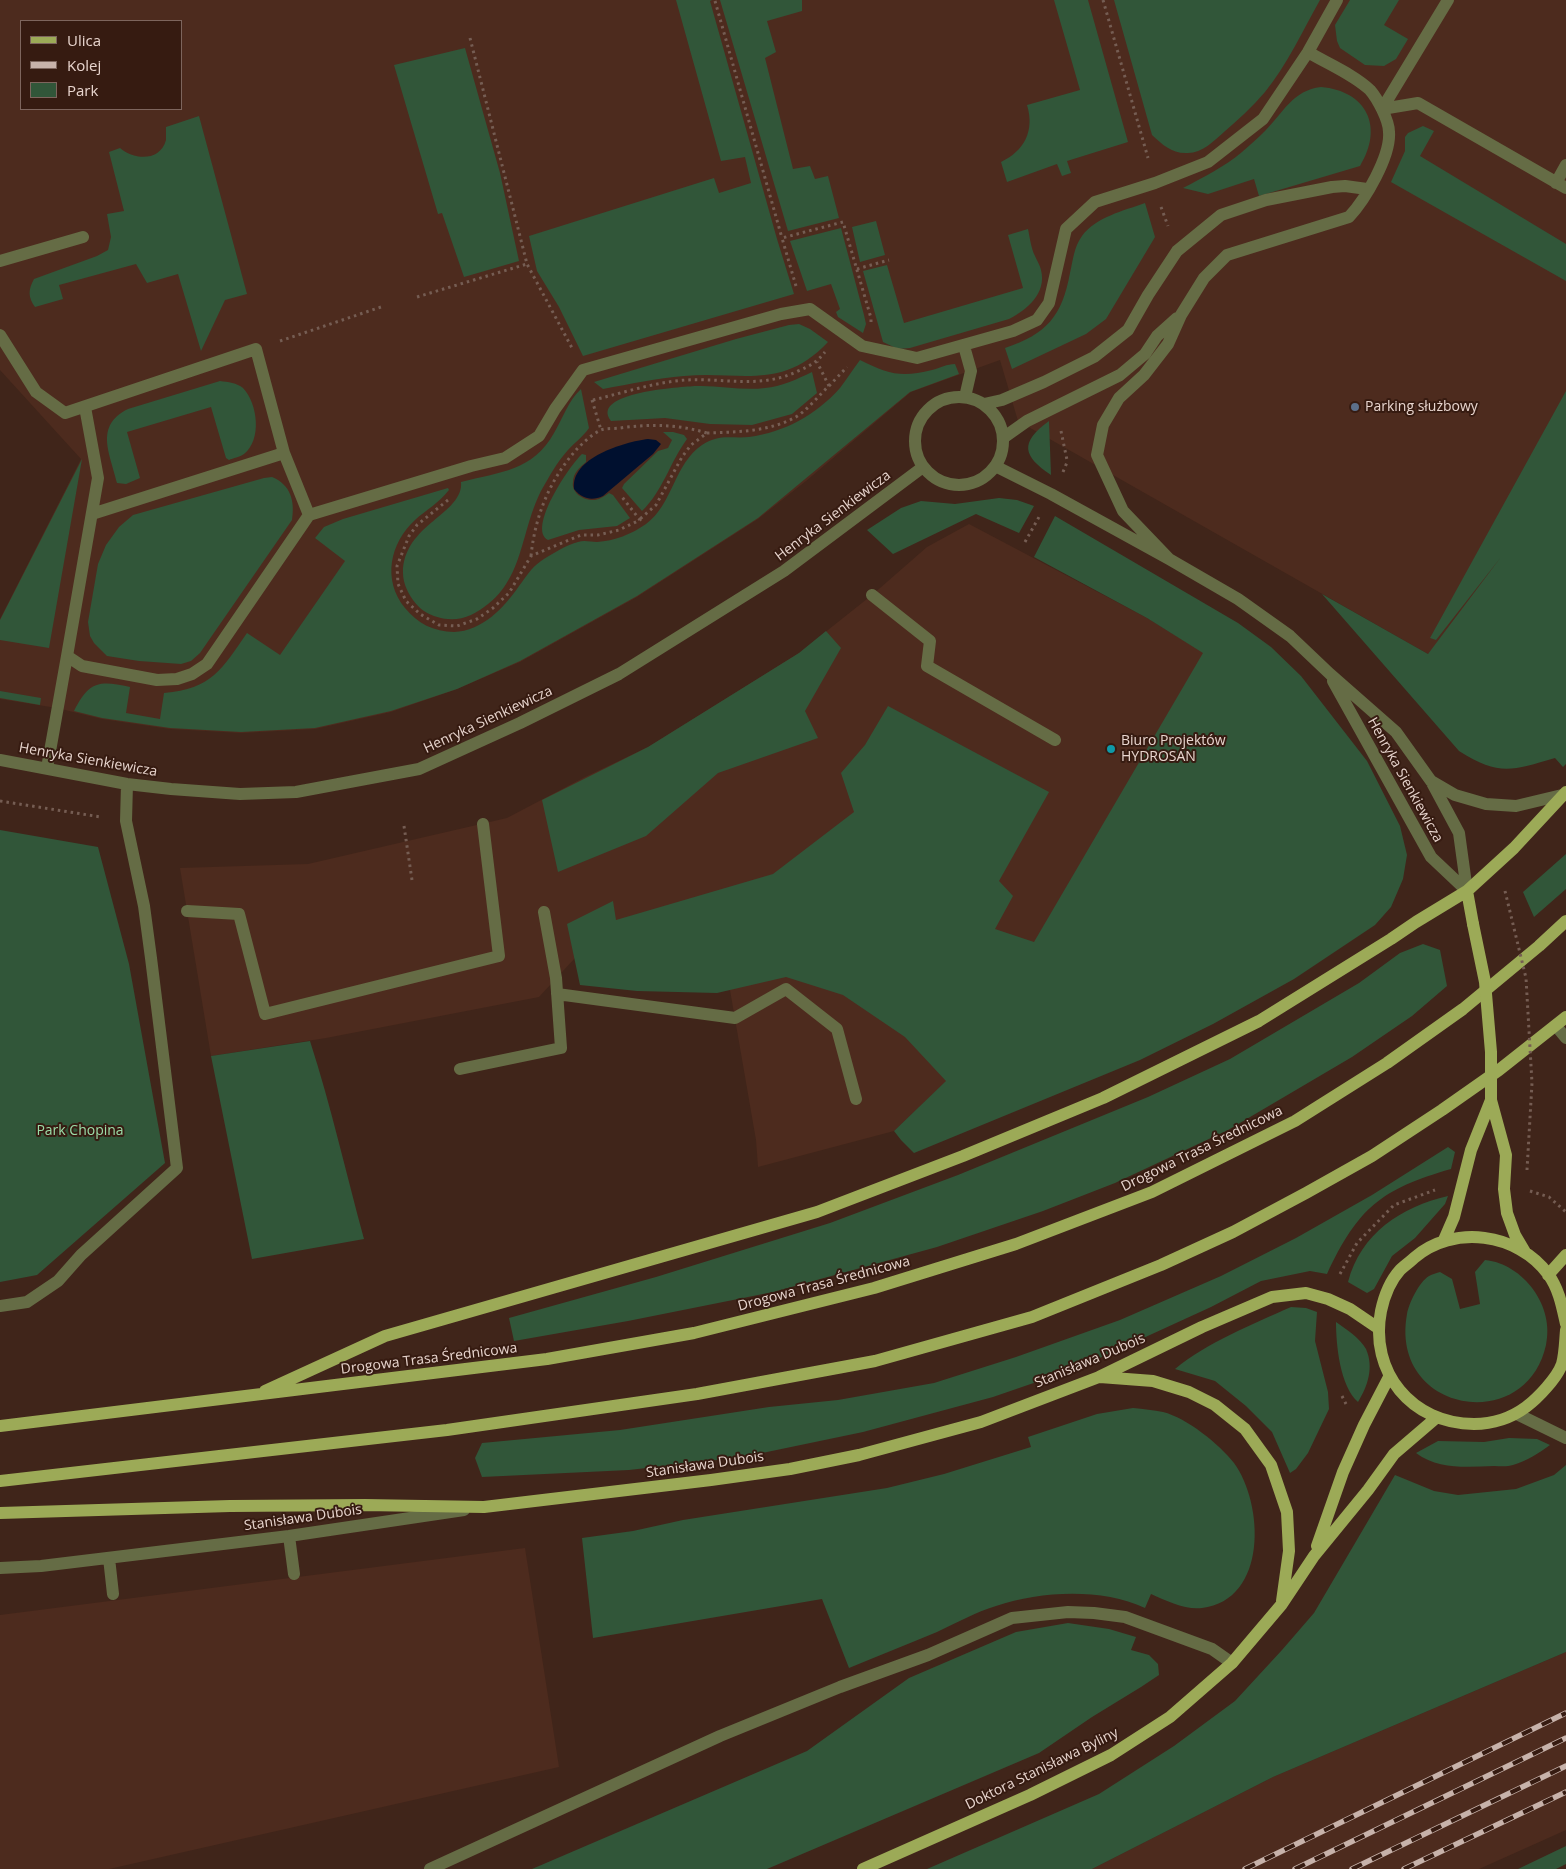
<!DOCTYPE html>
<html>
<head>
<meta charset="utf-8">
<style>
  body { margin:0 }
  #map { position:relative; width:1566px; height:1869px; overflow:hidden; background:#40251a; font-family:"Open Sans",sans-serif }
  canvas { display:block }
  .legend { position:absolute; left:20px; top:20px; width:162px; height:90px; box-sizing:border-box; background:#361b11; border:1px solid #7d655d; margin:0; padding:6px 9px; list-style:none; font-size:15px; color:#e8d5ce }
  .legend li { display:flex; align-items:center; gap:10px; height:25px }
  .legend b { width:25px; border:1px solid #7d655d }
</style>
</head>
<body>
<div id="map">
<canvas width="1566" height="1869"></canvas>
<ul class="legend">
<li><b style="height:6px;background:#9caa57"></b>Ulica</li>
<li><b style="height:6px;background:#c7b2aa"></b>Kolej</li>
<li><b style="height:14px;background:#315639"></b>Park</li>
</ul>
</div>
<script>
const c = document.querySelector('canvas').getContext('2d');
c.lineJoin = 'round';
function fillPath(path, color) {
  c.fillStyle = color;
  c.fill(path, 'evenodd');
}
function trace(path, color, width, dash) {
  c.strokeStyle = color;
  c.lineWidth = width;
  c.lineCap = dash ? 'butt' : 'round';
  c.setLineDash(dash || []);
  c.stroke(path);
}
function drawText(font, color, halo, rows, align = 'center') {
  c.font = font + ' "Open Sans",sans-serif';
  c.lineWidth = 4;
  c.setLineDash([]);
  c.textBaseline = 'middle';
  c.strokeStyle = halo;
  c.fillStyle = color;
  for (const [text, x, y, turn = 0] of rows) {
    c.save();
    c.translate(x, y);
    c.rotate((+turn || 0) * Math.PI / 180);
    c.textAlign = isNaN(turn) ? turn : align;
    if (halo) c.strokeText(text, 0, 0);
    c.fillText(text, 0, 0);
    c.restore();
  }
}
fillPath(new Path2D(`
  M 0,0 L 1566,0 L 1566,581 L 1428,654 L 1018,421 L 1000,360 L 911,392 L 806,481 L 758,519 L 637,597 L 520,662 L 457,689 L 391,712 L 315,729 L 241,733 L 170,729 L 102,719 L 57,708 L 0,699 L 0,619 L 81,459 L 0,370 ZM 21,21 L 181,21 L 181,109 L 21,109 Z
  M 969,524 L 1147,618 L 1228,667 L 955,1073 L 894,1131 L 758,1167 L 756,1140 L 717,915 L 575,958 L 539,997 L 326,1038 L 211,1056 L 180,868 L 308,864 L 507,818 L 585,777 L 648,747 L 799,653 L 872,595 L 927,547 Z
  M 525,1548 L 559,1767 L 109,1869 L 0,1869 L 0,1615 Z
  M 1566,1652 L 1566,1830 L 1479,1869 L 1092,1869 L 1273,1777 Z`), '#4d2b1e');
fillPath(new Path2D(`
  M 676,0 L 712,0 L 710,1 L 777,239 L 794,294 L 583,356 L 559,307 L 537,271 L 529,236 L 714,178 L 719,193 L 751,183 L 745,157 L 721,161 Z
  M 720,0 L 802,0 L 802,11 L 767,21 L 776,52 L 765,58 L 793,169 L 810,166 L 815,179 L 828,176 L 839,218 L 788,231 Z
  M 1054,0 L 1088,0 L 1128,142 L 1067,161 L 1071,173 L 1062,176 L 1057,164 L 1007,182 L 1001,162 C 1024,151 1035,131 1027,105 L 1080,90 Z
  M 1114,0 L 1320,0 C 1303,30 1287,65 1265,92 C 1252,107 1238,120 1224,132 C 1214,141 1202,153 1188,153 C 1172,154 1163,145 1152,135 Z
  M 1350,0 L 1399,0 L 1384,25 L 1408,39 L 1396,59 L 1384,66 L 1365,65 L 1340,48 L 1337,41 L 1335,25 Z
  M 465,48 L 500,173 L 519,261 L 464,277 L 442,213 L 438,214 L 394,65 Z
  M 1321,87 C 1367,91 1384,127 1360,166 L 1259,196 L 1254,179 L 1208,194 L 1183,188 C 1204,177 1224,167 1242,152 C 1250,145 1258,138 1265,131 C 1283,113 1293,90 1321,87 Z
  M 199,116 L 247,294 L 225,300 L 201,351 L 178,274 L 147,283 L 136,264 L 59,285 L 63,299 L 35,307 C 28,297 28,290 34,279 L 97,256 L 108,250 L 111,237 L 107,214 L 124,211 L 109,152 L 120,148 C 134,160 160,162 166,140 C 166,136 166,131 166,127 Z
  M 1423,126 L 1434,131 L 1420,156 L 1566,244 L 1566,281 L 1391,182 L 1405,151 L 1405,137 L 1408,133 Z
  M 1145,203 L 1155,237 L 1106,319 L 1086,334 L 1012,369 L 1005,348 C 1047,334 1062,316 1070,273 C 1073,260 1074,247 1082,236 C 1096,217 1123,211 1145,203 Z
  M 876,221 L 885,255 L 860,262 L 852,227 Z
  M 841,228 L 864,315 L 866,324 L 863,333 L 838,317 L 836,312 L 840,309 L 831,284 L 807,291 L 790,241 Z
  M 1028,229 C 1030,238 1031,248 1035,256 C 1037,261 1040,265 1041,270 C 1047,293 1027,310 1009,319 L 910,348 L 898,349 L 883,342 L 863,271 L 887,265 L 904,323 L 1023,288 L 1008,235 Z
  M 799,324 L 810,329 L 828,342 C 782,391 741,371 684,376 C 657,378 630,384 603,389 L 594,382 L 736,339 L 789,325 Z
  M 860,360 C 888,374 901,378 932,370 C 940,368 947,364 955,364 L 959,374 L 910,392 L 758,518 L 637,596 L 520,661 L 457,689 L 391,711 L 315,728 L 241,732 L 170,728 L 102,718 L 74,711 C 89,682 98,680 130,687 L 126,713 L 160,719 L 164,693 C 212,689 222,669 247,633 L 280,655 L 345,561 L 315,538 L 324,527 L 343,519 L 448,488 L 449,490 C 439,503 426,510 415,520 C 390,543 382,580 405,608 C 417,623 434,632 454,632 C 482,631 504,608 519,586 C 526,577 531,568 541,561 C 550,555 568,544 578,542 C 584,540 591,542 597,542 C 614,541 632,534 646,524 C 673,504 674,464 702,445 C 720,433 731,439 749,437 C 785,432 816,415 840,388 C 847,379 853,369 860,360 Z
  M 812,372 L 817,393 L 792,414 L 752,425 L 710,424 L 665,418 L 611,421 C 589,392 682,387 696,386 C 719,385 742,391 765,388 C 781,387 797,379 812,372 Z
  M 220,381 C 228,382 237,383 243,388 C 258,404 262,440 244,454 C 240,457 233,458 229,460 L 226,458 L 211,407 L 127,432 L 140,478 L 126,484 L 117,483 C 110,453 94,426 128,409 Z
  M 581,389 L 589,428 C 583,437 575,442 568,450 C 557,462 549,477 541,491 C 518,537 525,588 471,615 C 456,622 438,620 424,611 C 413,603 403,587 403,573 C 403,524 464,514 461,482 C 500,472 533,471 554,433 C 563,418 568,401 581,389 Z
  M 1566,391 L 1566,764 L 1563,767 L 1555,758 C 1511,771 1499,776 1459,751 L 1322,594 L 1428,654 L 1501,557 L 1436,640 L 1430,638 Z
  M 1049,421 L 1051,475 C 1023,456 1019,443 1049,421 Z
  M 663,432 L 673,432 L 684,435 L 687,439 C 670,462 663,491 642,511 L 622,488 L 624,484 L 658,451 L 668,448 L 672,440 Z
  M 582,454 L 586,455 L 586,462 C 580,467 573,473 573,482 C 571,493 584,501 595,500 C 600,499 605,496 609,493 L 613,495 L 630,518 L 617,526 L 579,530 L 548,540 C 527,529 569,466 582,454 Z
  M 82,459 L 49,648 L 0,640 L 0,620 Z
  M 272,477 C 291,485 295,501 292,520 L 200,653 L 191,661 L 181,664 L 139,661 L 107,656 L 94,643 L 90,636 L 88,622 L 98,564 L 106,545 L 119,527 L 133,515 L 264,478 Z
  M 999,498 L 1017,500 L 1034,506 L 1019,533 L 976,514 L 893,554 L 867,530 L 901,508 L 921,501 L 955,504 Z
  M 1055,516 L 1238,623 L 1271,647 L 1301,676 L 1367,761 L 1400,826 L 1407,855 L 1403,879 L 1391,907 L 1375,925 L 1294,979 L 1213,1024 L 1140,1060 L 914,1153 L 901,1140 L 894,1131 L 946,1081 L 905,1037 L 843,995 L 786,977 L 717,993 L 637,991 L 580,985 L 567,924 L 613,901 L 616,920 L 773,874 L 854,812 L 841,773 L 865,745 L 888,706 L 1049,792 L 999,881 L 1013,896 L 995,929 L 1034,942 L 1203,653 L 1147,618 L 1034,557 Z
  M 826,631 L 841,648 L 805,711 L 818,738 L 718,773 L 646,836 L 558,872 L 542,800 L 648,747 L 799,653 Z
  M 0,691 L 41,698 L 40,705 L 0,698 Z
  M 0,830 L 98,847 L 129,964 L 165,1163 L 37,1275 L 0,1282 Z
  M 1566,854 L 1566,889 L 1534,917 L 1523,892 Z
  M 1423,944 L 1440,950 L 1447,986 L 1412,1016 L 1352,1057 L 1228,1130 L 1115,1183 L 1043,1211 L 937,1247 L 773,1292 L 628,1321 L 514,1341 L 509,1318 L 656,1277 L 830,1223 L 958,1175 L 1148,1097 L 1230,1059 L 1359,983 L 1400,953 Z
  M 310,1041 C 331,1106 346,1173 364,1239 L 252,1259 L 211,1056 Z
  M 1448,1147 L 1455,1152 L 1451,1169 C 1381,1189 1358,1208 1327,1274 L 1310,1271 L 1261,1281 L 1211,1307 L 1080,1367 L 993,1397 L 863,1432 L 743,1457 L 629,1470 L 482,1477 L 475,1458 L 482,1443 L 620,1430 L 769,1407 L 838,1400 L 934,1383 L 1016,1357 L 1120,1320 L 1221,1276 L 1296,1238 L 1372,1195 Z
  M 1448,1196 L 1445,1204 L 1415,1238 L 1392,1256 L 1374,1289 L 1367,1293 L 1348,1282 C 1361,1233 1401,1207 1448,1196 Z
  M 1485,1260 C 1524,1264 1555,1307 1546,1345 C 1526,1436 1389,1413 1407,1314 C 1409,1303 1419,1282 1429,1276 C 1432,1274 1437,1273 1440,1272 L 1452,1279 L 1460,1309 L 1480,1304 L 1475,1272 Z
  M 1291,1307 L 1306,1308 L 1317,1312 L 1315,1341 L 1328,1392 L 1329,1409 L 1308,1453 L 1296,1469 L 1290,1473 L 1272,1432 L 1246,1406 L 1215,1381 L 1175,1369 C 1208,1342 1251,1325 1291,1307 Z
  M 1336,1322 C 1346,1329 1360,1338 1366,1349 C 1374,1367 1368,1386 1358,1402 C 1340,1386 1336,1345 1336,1322 Z
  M 1133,1408 C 1143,1409 1154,1410 1163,1412 C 1187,1418 1219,1444 1234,1463 C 1264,1504 1268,1600 1202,1608 C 1185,1610 1167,1601 1151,1594 L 1145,1608 C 1101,1588 1042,1591 996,1606 C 976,1612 956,1623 937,1632 C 908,1644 878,1656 849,1668 L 822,1599 L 593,1638 L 582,1538 L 633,1531 L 683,1520 L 887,1488 L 944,1474 L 1031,1447 L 1028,1437 L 1097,1414 Z
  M 1509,1438 L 1537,1439 L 1550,1445 C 1539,1453 1527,1461 1513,1465 C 1507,1467 1500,1466 1494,1466 C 1467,1467 1439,1470 1416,1453 L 1438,1441 L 1484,1442 Z
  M 1566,1465 L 1566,1652 L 1273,1777 L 1092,1869 L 927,1869 L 1099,1794 L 1174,1746 L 1235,1701 L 1282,1650 L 1314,1613 L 1395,1475 L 1434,1491 L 1458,1495 L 1516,1489 L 1554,1475 Z
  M 1068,1623 L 1109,1629 L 1136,1637 L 1131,1650 L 1149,1655 L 1158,1664 L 1159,1675 L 1141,1687 L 1092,1717 L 1039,1753 L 767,1869 L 532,1869 L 807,1751 L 909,1678 L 1016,1632 Z
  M 1566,1846 L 1566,1864 L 1556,1869 L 1518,1869 Z`), '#315639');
fillPath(new Path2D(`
  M 648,439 L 656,440 L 661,444 L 653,454 L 603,496 C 592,501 582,499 574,489 C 570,458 624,442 648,439 Z`), '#00102f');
trace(new Path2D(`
  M 1103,0 L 1148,158
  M 715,1 L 782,238
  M 470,38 L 527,264 L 572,348
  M 1161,207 L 1168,226
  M 857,269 L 889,260
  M 796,286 L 782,238 L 843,222 L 871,318 L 871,322
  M 417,297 L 527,264
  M 280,341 L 381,307
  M 829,386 L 847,367
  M 592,400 L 601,430
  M 593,400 C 623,393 655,382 686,380 C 726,378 761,389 798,371 C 810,366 817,362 825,352
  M 1061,431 L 1067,460
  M 707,433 C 736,432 767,432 794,418 C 806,412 819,395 829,386 L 817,362
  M 1063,472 L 1068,460
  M 448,500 L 417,525 L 409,536 L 397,566 L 398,584 L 406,601 L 420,614 L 439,625 L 457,626 L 477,619 L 493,608 L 509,593 L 531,556 L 581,535 L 598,535 L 619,530 L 640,520 L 622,497
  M 1025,542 L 1039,517
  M 531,556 C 535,516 550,479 577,449 C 583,443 592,434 601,430 C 606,428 614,429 620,428 C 650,424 677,424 707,433 L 691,445 L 682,457 L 656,505 L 640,519
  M 0,801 L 101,817
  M 404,826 L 412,880
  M 1530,1191 L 1549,1197 L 1566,1212
  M 1340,1274 L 1357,1243 L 1394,1205 L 1435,1190
  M 1342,1396 L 1346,1404`), '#755d53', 3, [2.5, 4]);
trace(new Path2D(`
  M 1382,109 L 1418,103 L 1566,188
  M 1382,109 L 1448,0
  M 1556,183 L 1566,165
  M 0,261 L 83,237
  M 0,335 L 36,392 L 65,413 L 256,349 L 284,453 L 92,514
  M 964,346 L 971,371 L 965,397
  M915 441a44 44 0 1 1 88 0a44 44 0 1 1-88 0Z
  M 984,404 L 1002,400 L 1044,382 L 1094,357 L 1128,330 L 1148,295 L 1177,251 L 1221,215 L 1266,200 L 1332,187 L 1345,186 L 1367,189
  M 85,407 L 98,478 L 67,656 L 82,666 L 157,680 L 177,679 L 192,674 L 207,664 L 309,515 L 471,466 L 505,458 L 539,436 L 555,409 L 583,370 L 781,314 L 810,309 L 862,346 L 917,358 L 1013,331 L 1037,320 L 1049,303 L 1066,229 L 1095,202 L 1155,183 L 1208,162 L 1263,119 L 1308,52 L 1337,0
  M 1003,438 L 1027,421 L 1120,375 L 1145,354 L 1157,336 L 1177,318
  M 284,453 L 309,515
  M 995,466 L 1051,494 L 1169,559 L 1238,599 L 1290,636 L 1330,674 L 1396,732 L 1431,781 L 1459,833 L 1467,891
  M 1169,559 L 1123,511 L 1097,455 L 1103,425 L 1119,398 L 1144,375 L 1168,344 L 1181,315 L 1204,278 L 1227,255 L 1349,217 C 1365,200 1391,156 1389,132 C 1389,120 1377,98 1370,90 C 1353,74 1328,64 1308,52
  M 872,595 L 930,641 L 927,666 L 1055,740
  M 1333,681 L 1431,857 L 1467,891
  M 0,760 L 127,784 L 171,789 L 240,794 L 296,792 L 419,769 L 520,723 L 619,674 L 784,571 L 923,467
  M 47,768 L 67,656
  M 1431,781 L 1455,795 L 1486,804 L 1516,806 L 1562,795
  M 187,911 L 239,914 L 265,1014 L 499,956 L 483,824
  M 557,994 L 735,1018 L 786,989 L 837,1029 L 856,1099
  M 1556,1026 L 1566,1038
  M 460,1069 L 561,1048 L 556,978 L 544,912
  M 0,1306 L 27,1302 L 58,1281 L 81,1255 L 177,1168 L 151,958 L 144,906 L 126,821 L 127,784
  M 1517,1414 L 1566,1438
  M 289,1536 L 294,1574
  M 109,1558 L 113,1594
  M 0,1568 L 41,1566 L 289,1536 L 464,1510
  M 430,1869 L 720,1736 L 840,1687 L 928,1655 L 1012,1618 L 1068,1612 L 1094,1613 L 1125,1617 L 1212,1649 L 1232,1663`), '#656c45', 12);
trace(new Path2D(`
  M 1467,891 L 1473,924
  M 1491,1100 L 1506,1155 L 1504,1189 L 1507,1213 L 1515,1235 L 1525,1252
  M 1444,1240 L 1454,1217 L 1471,1150 L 1491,1100
  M 1548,1275 L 1566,1255
  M 1566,1324 C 1562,1306 1559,1289 1548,1274 C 1518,1233 1453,1224 1414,1258 C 1410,1262 1404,1266 1400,1270 C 1390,1281 1384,1297 1381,1311 C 1369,1372 1412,1424 1474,1424 C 1492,1424 1511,1418 1526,1407 C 1538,1398 1557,1378 1562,1364 C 1565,1353 1565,1341 1566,1330
  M 1100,1377 L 1153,1381 L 1189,1392 L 1215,1405 L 1245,1429 L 1271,1465 L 1287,1512 L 1289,1551 L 1282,1601
  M 265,1391 L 385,1336 L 817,1212 L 963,1156 L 1103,1098 L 1259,1021 L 1391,939 L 1416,922 L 1467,891 L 1514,848 L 1566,792
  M 0,1426 L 547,1359 L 694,1333 L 874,1288 L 1016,1244 L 1152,1192 L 1295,1121 L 1387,1063 L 1463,1009 L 1539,946 L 1566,921
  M 0,1481 L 447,1430 L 697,1394 L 875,1361 L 1032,1317 L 1161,1265 L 1233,1232 L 1306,1193 L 1372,1156 L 1442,1110 L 1499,1070 L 1566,1017
  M 0,1513 L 230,1506 L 365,1505 L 484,1507 L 711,1480 L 790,1469 L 859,1455 L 981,1422 L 1099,1377 L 1202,1327 L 1272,1297 L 1306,1293 L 1328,1299 L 1350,1309 L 1378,1328
  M 1317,1546 L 1343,1472 L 1364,1425 L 1389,1377
  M 863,1869 L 1030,1795 L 1111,1755 L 1170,1717 L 1232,1663 L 1282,1604 L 1314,1556 L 1368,1490 L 1394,1454 L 1436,1418`), '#9caa57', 12);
const rail = new Path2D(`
  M 1245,1869 L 1566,1713
  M 1295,1869 L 1566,1738
  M 1352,1869 L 1566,1766
  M 1404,1869 L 1566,1792`);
trace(rail, '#c7b2aa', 5.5);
trace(rail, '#361b11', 4, [11]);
trace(new Path2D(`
  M 1505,891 L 1526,978 L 1532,1083 L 1527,1170`), '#755d53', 3, [2.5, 4]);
trace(new Path2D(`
  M 1473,924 L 1485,982 L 1491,1052 L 1491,1100`), '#9caa57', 12);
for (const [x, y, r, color] of [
  [1355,407,5,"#5c6f8a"],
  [1111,749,5,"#0f9aa8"]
]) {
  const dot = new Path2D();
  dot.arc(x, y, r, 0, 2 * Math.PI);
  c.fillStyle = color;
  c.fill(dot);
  trace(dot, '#361b11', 2);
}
drawText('14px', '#e8d5ce', '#361b11', [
  ["Parking służbowy",1365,407],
  ["Biuro Projektów",1121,741],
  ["HYDROSAN",1121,757]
], 'left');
drawText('14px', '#e8d5ce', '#361b11', [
  ["Henryka Sienkiewicza",833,516,-37],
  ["Henryka Sienkiewicza",488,720,-25],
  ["Henryka Sienkiewicza",88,760,10],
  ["Henryka Sienkiewicza",1405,780,61],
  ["Drogowa Trasa Średnicowa",1202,1149,-26],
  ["Drogowa Trasa Średnicowa",824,1284,-15],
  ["Drogowa Trasa Średnicowa",429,1359,-7],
  ["Stanisława Dubois",1090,1361,-23],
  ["Stanisława Dubois",705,1465,-8],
  ["Stanisława Dubois",303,1518,-8],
  ["Doktora Stanisława Byliny",1042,1769,-26]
]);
drawText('14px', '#9cdea9', '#361b11', [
  ["Park Chopina",80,1131]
]);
</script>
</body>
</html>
